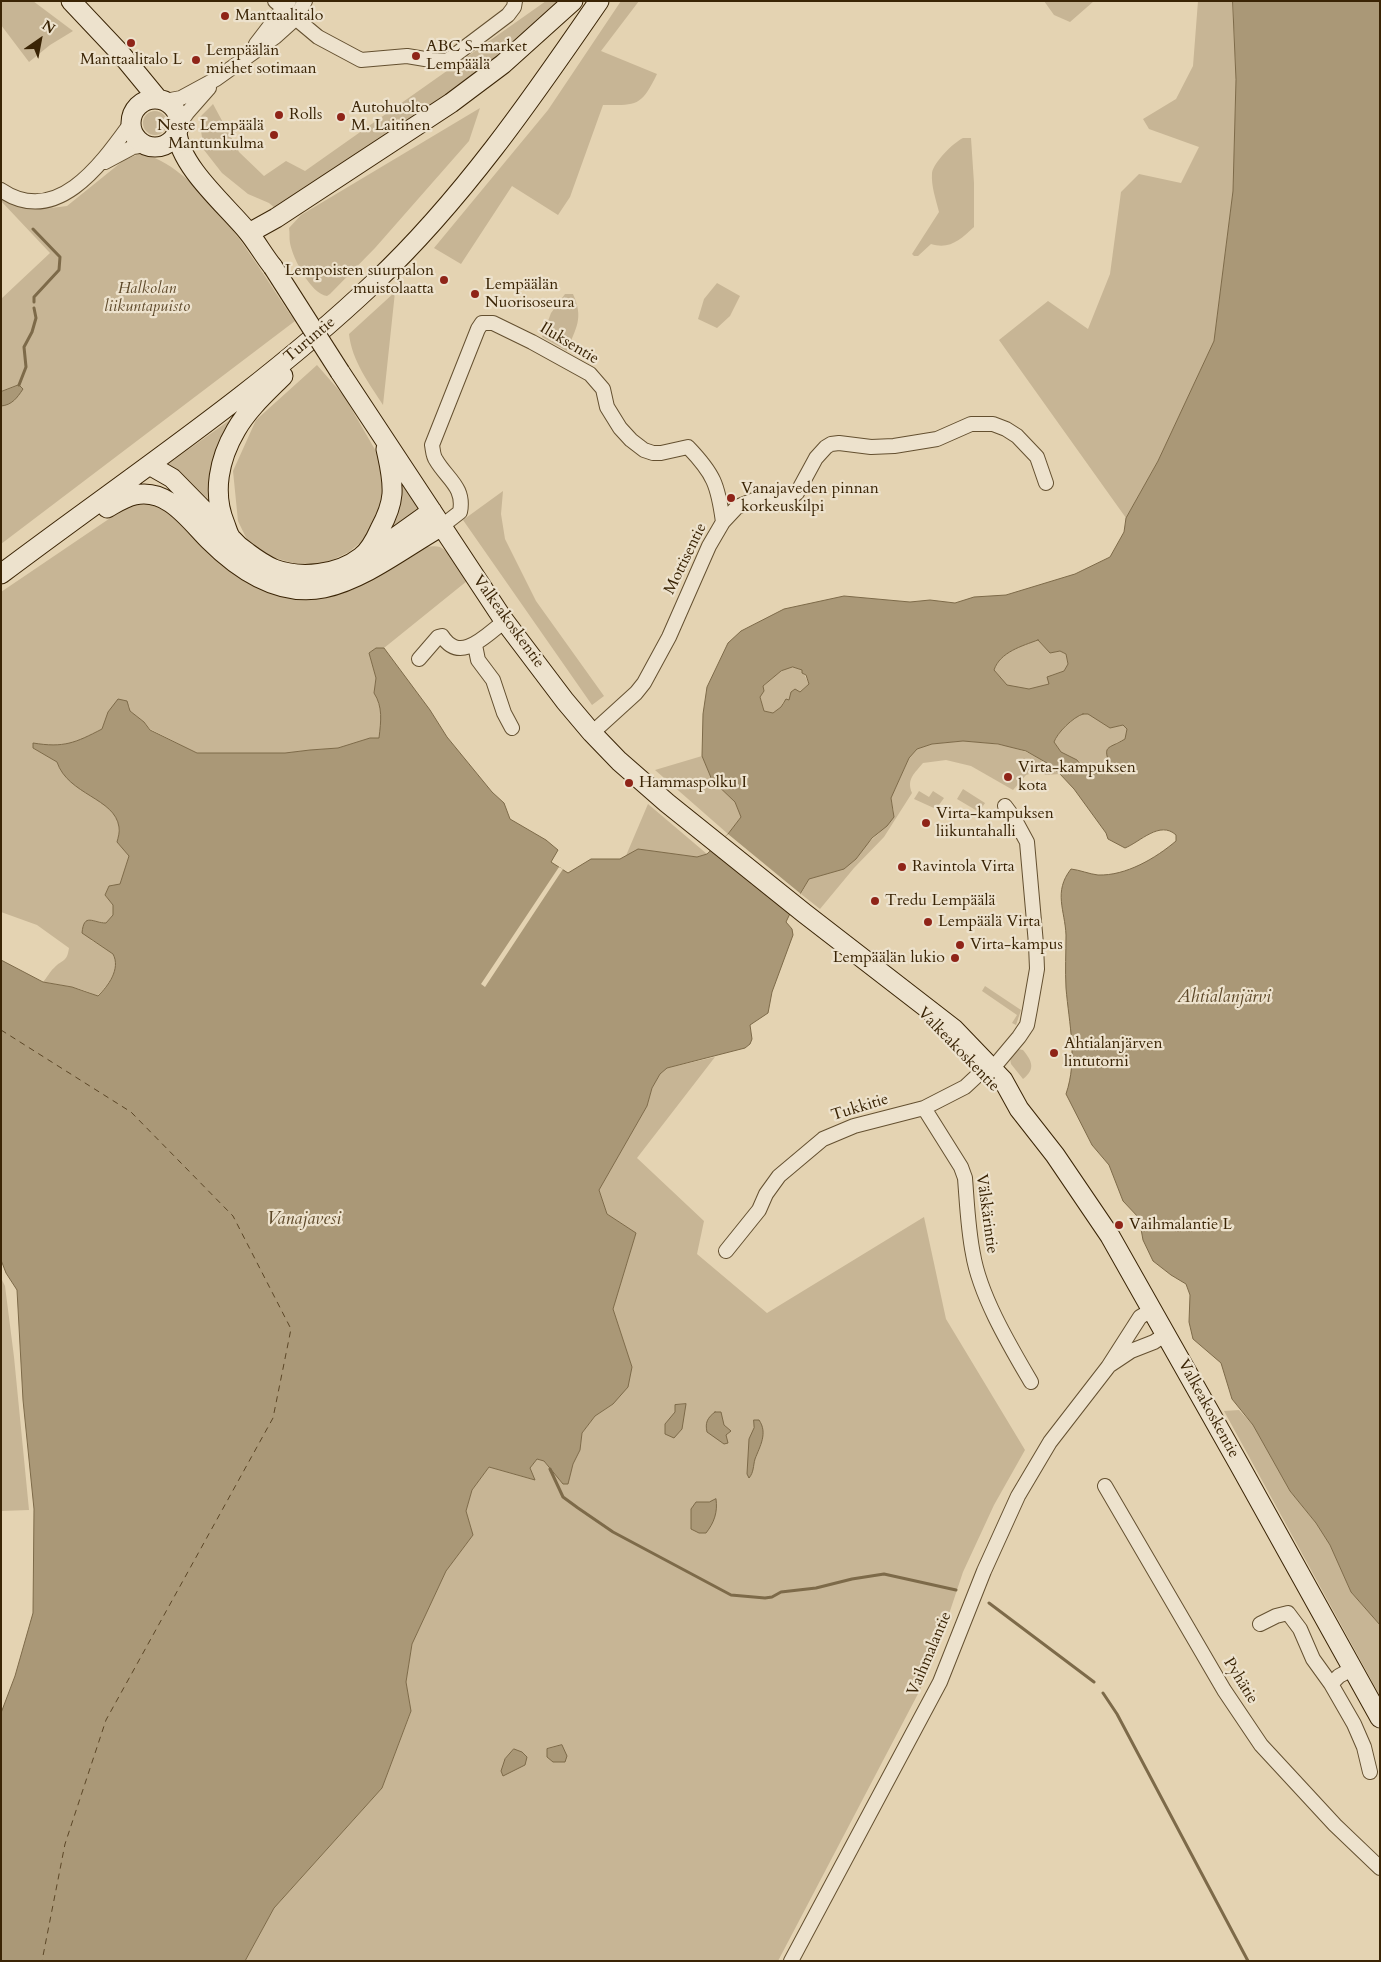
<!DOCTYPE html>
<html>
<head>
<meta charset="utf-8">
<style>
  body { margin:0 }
  #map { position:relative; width:1381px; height:1962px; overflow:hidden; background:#e4d3b2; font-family:Cardo,serif }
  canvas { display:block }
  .frame { position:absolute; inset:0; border:2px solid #3a2405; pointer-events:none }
  .north { position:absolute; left:15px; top:15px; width:50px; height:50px; -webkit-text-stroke:4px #ede2cd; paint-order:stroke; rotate:33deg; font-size:14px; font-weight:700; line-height:20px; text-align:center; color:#3a2405 }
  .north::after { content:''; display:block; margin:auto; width:18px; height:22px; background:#3a2405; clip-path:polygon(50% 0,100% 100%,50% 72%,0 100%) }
</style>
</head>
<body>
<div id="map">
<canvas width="1381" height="1962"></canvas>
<div class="frame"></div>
<div class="north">N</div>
</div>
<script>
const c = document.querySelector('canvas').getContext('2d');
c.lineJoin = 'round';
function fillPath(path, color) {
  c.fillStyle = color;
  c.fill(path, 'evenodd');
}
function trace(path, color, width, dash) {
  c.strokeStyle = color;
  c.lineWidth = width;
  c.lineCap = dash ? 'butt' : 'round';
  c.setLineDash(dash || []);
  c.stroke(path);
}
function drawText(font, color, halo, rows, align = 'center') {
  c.font = font + ' Cardo,serif';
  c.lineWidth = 4.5;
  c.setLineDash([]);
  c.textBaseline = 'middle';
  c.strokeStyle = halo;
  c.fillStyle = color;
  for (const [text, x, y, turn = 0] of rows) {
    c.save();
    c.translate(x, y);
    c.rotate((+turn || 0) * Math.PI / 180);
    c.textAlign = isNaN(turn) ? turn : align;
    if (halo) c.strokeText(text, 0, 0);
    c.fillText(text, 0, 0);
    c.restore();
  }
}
fillPath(new Path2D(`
  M 1,1 L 33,1 L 73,31 L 50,45 L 29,62 L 1,25 Z
  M 546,1 L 563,1 C 477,84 375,144 276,209 L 269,203 L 248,194 L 222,173 L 204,150 L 199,118 L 213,104 L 239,152 L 264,176 L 286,161 L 305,171 Z
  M 621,1 L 639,1 L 601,51 L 657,74 C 641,107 637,105 603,105 L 570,197 L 558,215 L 512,186 L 461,264 L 434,248 L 548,110 Z
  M 1044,1 L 1094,1 L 1070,22 L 1054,15 Z
  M 1198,1 L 1233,1 L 1236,80 L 1233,191 L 1214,341 L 1158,461 L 1126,518 L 999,340 L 1048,301 L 1088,329 L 1110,274 L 1121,192 L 1139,174 L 1181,183 L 1199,147 L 1149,129 L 1143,119 L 1176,99 L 1193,66 Z
  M 480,108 L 469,141 L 375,248 L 330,294 L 327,296 C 311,294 293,259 290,243 C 289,238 290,233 289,228 L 301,215 Z
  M143 123a12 12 0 1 1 24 0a12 12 0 1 1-24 0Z
  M 963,138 L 971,138 L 974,183 L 974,227 C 961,239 950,250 931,244 L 918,256 L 914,256 L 912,254 L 939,212 C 936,200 931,186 932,173 C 934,162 953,143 963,138 Z
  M 139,154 C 146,156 155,157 161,161 C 214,189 261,272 295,321 L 1,544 L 1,299 L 50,253 L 1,201 L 1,197 L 19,207 L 43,209 L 67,206 L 124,160 Z
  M 717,283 L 740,296 L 730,316 L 717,328 L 698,319 L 704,299 Z
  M 395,292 L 383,405 C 369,383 352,361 349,334 Z
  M 565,294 L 573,294 C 584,319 576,327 567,351 L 542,337 L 551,313 Z
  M 317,365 L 344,396 L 377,453 L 385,489 L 382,507 L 373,526 L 362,541 L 349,552 L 326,563 L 301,565 L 267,556 L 249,544 L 238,521 L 233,471 L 256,420 Z
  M 241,412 L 218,519 L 168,464 Z
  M 397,475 L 422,512 L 377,543 Z
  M 503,491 L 501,514 L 505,539 L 536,601 L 604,696 L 592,705 L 463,520 Z
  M 149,504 L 170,513 L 208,550 L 327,595 L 351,590 L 420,548 C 426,547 434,545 440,547 C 452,553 460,571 467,581 L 384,648 L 376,648 L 369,653 L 376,678 L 374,693 C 383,707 381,721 379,738 L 370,738 L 339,748 L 310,750 L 285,753 L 197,753 L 150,729 L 144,722 L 130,711 L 129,705 L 108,712 L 102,729 C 75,743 65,748 33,744 L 33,748 L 57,762 C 66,790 116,800 119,827 C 120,832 118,838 117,842 L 129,856 L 120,885 L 109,886 L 105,895 L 113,905 L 113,915 L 106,923 L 91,920 L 91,940 C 98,944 106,948 112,953 C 124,965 106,988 97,996 C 81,987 62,985 43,982 C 47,978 50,971 54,968 C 62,959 67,963 69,948 L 37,925 L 1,912 L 1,592 L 128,506 Z
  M 1038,640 L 1050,653 L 1060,651 L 1066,654 L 1068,664 L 1064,671 L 1052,675 L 1049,684 L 1029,689 L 1007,686 L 994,670 C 1000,652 1022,646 1038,640 Z
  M 793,667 L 802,670 L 809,684 L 789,700 L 783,702 L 781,707 L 773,713 L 764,711 L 760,696 L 764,691 L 762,687 L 781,671 Z
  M 1083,714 L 1089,714 L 1110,728 L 1123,725 L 1128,729 L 1125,739 L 1116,743 L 1109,763 L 1111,768 L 1107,773 L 1087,773 L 1077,760 L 1061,752 L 1054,742 C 1057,733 1073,717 1083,714 Z
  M 963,741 C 1003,744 1029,746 1060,774 L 1046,775 L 1039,771 L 1026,775 L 1013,790 L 971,766 L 946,760 L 923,763 C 915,773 906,779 912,793 L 884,837 L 854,868 L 820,909 L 801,894 L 809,879 L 843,869 L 856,859 L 866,845 L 879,833 L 894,813 L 891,798 L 909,758 L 917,749 L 932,744 Z
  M 702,756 L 712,780 L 735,802 L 741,817 L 728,834 L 655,770 Z
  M 963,789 L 985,803 L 979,812 L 957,799 Z
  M 919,791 L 929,797 L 933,791 L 944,798 L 936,809 L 914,799 Z
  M 648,804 L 707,854 L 697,857 L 638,849 L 625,858 Z
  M 985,986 L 1021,1010 L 1016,1025 L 1012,1023 L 1017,1015 L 982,991 Z
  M 1018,1049 L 1023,1050 C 1032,1061 1036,1069 1023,1079 L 1011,1064 L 1010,1059 Z
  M 715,1057 L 637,1158 L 704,1221 L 697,1254 L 767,1313 L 924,1217 L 946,1319 L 1025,1450 L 994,1505 L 963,1572 L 943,1632 L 920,1690 L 778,1961 L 245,1961 L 274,1908 L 382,1788 L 411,1712 L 406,1682 L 412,1644 L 446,1571 L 473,1535 L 466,1511 L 472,1490 L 489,1467 L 534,1480 L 530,1468 L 537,1459 L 544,1461 L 563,1484 L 568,1484 L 573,1464 L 580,1450 L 582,1433 L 595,1416 L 613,1404 L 632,1367 L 613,1309 L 636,1233 L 607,1214 L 599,1190 L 647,1106 L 652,1088 L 660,1074 L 667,1068 Z
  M 1,1278 L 5,1286 L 14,1357 L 29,1510 L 1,1511 Z
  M 1239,1410 L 1253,1425 L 1290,1491 L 1316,1523 L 1330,1545 L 1351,1592 L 1380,1625 L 1380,1696 L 1224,1411 Z`), '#c7b595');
const water = new Path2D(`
  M 1233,1 L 1380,1 L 1380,1625 L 1351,1592 L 1330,1545 L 1316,1523 L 1290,1491 L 1253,1425 L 1232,1399 L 1221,1363 L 1193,1339 L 1189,1322 L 1190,1295 L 1186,1284 L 1171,1275 L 1153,1261 L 1143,1240 L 1139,1218 L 1123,1201 L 1109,1165 L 1092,1145 L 1066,1094 C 1078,1059 1069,1024 1066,988 C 1065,970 1066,953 1066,935 C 1065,910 1053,892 1071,869 C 1080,870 1089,874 1098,875 C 1126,876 1156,858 1176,841 L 1176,835 C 1160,820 1140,842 1125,848 L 1108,839 L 1106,833 L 1074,789 L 1060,774 L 1047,763 L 1026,751 L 998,744 L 963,741 L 932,744 L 917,749 L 909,758 L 891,798 L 894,817 L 887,826 L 872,838 L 856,859 L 844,869 L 809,879 L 796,901 L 786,922 L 792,929 L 793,935 L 772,992 L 768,1013 L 750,1025 L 752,1039 L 750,1044 L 745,1048 L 667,1068 L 660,1074 L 652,1088 L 647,1106 L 599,1190 L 607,1214 L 636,1233 L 613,1309 L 632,1367 L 628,1387 L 613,1404 L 595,1416 L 582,1433 L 580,1450 L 573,1464 L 568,1484 L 563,1484 L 544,1461 L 537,1459 L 530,1468 L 535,1480 L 489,1467 L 472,1490 L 466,1511 L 473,1535 L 446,1571 L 412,1644 L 406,1682 L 411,1711 L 382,1788 L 274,1908 L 245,1961 L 1,1961 L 1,1713 L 15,1676 L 33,1613 L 34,1509 L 23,1400 L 17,1290 L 6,1273 L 1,1260 L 1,960 L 43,982 L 72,987 L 98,996 C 108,986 121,969 113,954 L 82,933 C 84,912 93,923 106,923 L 113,915 L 113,905 L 105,895 L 109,886 L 120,884 L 129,856 L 117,842 C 118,838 120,832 119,827 C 115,798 68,795 57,762 L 33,748 L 33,743 C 64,748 75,743 102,729 L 108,712 L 118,699 L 127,701 L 130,711 L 144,722 L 150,730 L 197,753 L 285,753 L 310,750 L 338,748 L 370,738 L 379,738 C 381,721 383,707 374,693 L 376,678 L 369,653 L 376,648 L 384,648 L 430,710 L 447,737 L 492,792 L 504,803 L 510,819 L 546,840 L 558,850 L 551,862 L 568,873 L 591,859 L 620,859 L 638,849 L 697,857 L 707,854 L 728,834 L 741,817 L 735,802 L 712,780 L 702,756 L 703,714 L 707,687 L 728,643 L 741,631 L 784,609 L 844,596 L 910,602 L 930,600 L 955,603 L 974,597 L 1006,595 L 1075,574 L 1110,557 L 1124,532 L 1126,518 L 1158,461 L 1214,341 L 1233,191 L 1236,80 ZM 1038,640 L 1050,653 L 1060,651 L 1066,654 L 1068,664 L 1064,671 L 1047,677 L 1049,684 L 1029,689 L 1007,685 L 994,670 C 1000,652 1022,646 1038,640 ZM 793,667 L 802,670 L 802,673 L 806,675 L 809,684 L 800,692 L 795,689 L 791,692 L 789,700 L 786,699 L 781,707 L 773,713 L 764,711 L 760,697 L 764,691 L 763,686 L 781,671 ZM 1083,714 L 1088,714 L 1110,728 L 1123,725 L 1127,729 L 1125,739 C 1107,750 1102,744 1111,768 L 1107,773 L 1087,773 L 1077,760 L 1061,752 L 1054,742 C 1057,733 1073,717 1083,714 Z
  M 19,385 L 23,389 C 17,398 12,405 1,406 L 1,392 Z
  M 686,1404 L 682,1429 L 674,1438 L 665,1434 L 665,1424 L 675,1412 L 675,1405 Z
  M 715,1412 L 721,1412 L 724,1425 L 731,1431 L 726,1435 L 728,1443 L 724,1444 L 707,1432 C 705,1423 707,1418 715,1412 Z
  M 754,1420 L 759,1420 C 768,1433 760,1446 755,1459 C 753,1466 754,1472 749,1478 L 747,1474 L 749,1439 L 754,1428 Z
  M 716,1499 C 718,1512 714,1523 706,1533 L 699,1533 L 691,1529 L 691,1509 L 696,1502 L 709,1502 Z
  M 562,1745 L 567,1756 L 565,1762 L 553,1762 L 547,1757 L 547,1749 Z
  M 514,1749 L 522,1752 L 527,1757 L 525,1765 L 503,1776 L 501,1771 L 505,1759 Z`);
fillPath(water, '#aa9877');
trace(water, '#7d6a49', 1);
fillPath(new Path2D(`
  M 728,834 L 801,894 L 791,911 L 712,849 Z
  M 559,867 L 563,869 L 485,987 L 481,984 Z`), '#e4d3b2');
trace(new Path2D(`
  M 33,229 L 60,257 L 59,270 L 34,297 L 34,302
  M 19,385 L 26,367 L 24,347 L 32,332 L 36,318 L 34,308
  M 550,1469 L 563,1497 L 578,1508 L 613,1532 L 731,1595 L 765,1598 L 772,1597 L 781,1592 L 816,1588 L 852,1579 L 884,1574 L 956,1590
  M 989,1603 L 1094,1682
  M 1103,1693 L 1117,1714 L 1248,1961`), '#7d6a49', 3);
trace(new Path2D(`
  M 1,1030 L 131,1112 L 233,1216 L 291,1329 L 273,1418 L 106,1720 L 65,1844 L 42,1961`), '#5c4727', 1, [6, 5]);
const street = new Path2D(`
  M 275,1 L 318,37 L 361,60 L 407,56 L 431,60 L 447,61 L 508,15 L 514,7 L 515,1
  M 256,44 L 289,1
  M 165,101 L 181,98 L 216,79 L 275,37 L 295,19 L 305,1
  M 178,126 L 187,113 L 209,88
  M 105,162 L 133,147 L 146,145
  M 1,190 C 57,228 102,163 131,123
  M 442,526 L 460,512 C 465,487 447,479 436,460 C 433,456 433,450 432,445 L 478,329 L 482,323 L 493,323 L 532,342 L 590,374 L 603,389 L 607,407 L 620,428 L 631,440 L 644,450 L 653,453 L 661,453 L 688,447 C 714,474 718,485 723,522
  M 475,645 L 478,660 L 493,680 L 504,713 L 512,728
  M 419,659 L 438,637 L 442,636 C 461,665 487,634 505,621
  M 592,733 L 636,693 L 644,683 L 669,637 L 709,546 L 723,522 L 737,507 L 754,500 L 767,501 L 791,497 L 797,493 L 816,458 L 826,447 L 831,444 L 839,443 L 871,447 L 894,446 L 937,439 L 971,424 L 993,424 L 1006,429 L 1017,436 L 1037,457 L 1046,483
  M 924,1108 L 961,1167 L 965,1178 C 967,1203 968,1229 973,1254 C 980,1296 1010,1346 1031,1382
  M 726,1251 L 759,1210 L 766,1194 L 779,1176 L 823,1139 L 854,1126 L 924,1108 L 965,1087 L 980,1073 L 993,1068 L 1019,1037 L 1027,1025 L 1030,1009 L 1037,969 L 1036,944 L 1027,842 L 1014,818 L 1005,806
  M 1110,1365 L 1131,1351 L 1154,1342 L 1166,1334
  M 1105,1486 L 1224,1690 L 1261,1745 L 1335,1825 L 1380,1868
  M 1260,1624 L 1276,1616 L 1288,1613 L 1300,1629 L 1313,1659 L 1331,1684
  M 1352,1669 L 1339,1676 L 1331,1684 L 1354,1724 L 1364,1747 L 1370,1772
  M 791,1961 L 940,1682 L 984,1571 L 1018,1496 L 1050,1442 L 1108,1367 L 1140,1317 L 1152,1310`);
const secondary = new Path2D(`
  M 71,1 L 121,54 L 158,99
  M131 123a24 24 0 1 1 48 0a24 24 0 1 1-48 0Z
  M 177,132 C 180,167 226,205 248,232 C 257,243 264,256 273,267
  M 249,233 L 276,218 L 451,103 L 503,64 L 573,1
  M 340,372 L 503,619 L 565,701 L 592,733 L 619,761 L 667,803 L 804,913 L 954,1029 L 1003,1080 L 1019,1109 L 1055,1155 L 1110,1236 L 1240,1466 L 1380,1718
  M 283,376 C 266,393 248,409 236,430 C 219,459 212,493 225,524 C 227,529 228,534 231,538 C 236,544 242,549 248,553 C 256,559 265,565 274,569 C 301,579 338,575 361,557 C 369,551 376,538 380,529 C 386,518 391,507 392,494 C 393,478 389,463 386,449
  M 151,466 L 172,478 L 224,531
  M 107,508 C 116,503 125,497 135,495 C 168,488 189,520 209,540 C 240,571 279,597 324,588 C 365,579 405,547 442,526
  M 366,554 L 383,546 L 432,511
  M 1,574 C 127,479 259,392 374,283 C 462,200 531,100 599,1`);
trace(street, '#645030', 16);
trace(secondary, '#3a2405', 21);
trace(street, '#ede2cd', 14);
trace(secondary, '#ede2cd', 19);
const secondaryBridge = new Path2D(`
  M 273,267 L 340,372`);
trace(secondaryBridge, '#3a2405', 21, []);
trace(secondaryBridge, '#ede2cd', 19);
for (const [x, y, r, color] of [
  [225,16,5,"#8f2418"],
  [131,43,5,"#8f2418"],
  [416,56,5,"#8f2418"],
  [196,60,5,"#8f2418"],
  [279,115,5,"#8f2418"],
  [341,117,5,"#8f2418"],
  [274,135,5,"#8f2418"],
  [444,280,5,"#8f2418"],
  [475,294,5,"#8f2418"],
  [731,498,5,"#8f2418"],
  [1008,777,5,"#8f2418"],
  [629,783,5,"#8f2418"],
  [926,823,5,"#8f2418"],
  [902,867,5,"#8f2418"],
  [875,901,5,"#8f2418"],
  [928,922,5,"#8f2418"],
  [960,945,5,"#8f2418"],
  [955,958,5,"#8f2418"],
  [1054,1053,5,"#8f2418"],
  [1119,1225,5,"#8f2418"]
]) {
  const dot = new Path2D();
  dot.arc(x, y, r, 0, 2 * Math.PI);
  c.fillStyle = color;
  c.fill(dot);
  trace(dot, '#ede2cd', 2);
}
drawText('16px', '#3a2405', '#ede2cd', [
  ["Manttaalitalo",235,16],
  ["ABC S-market",426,47],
  ["Lempäälä",426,65],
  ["Lempäälän",206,51],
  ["miehet sotimaan",206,69],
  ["Manttaalitalo L",131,60,"center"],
  ["Autohuolto",351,108],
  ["M. Laitinen",351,126],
  ["Rolls",289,115],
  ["Neste Lempäälä",264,126,"right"],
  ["Mantunkulma",264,144,"right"],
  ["Lempoisten suurpalon",434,271,"right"],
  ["muistolaatta",434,289,"right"],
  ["Lempäälän",485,285],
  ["Nuorisoseura",485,303],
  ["Vanajaveden pinnan",741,489],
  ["korkeuskilpi",741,507],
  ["Virta-kampuksen",1018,768],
  ["kota",1018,786],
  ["Hammaspolku I",639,783],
  ["Virta-kampuksen",936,814],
  ["liikuntahalli",936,832],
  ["Ravintola Virta",912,867],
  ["Tredu Lempäälä",885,901],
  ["Lempäälä Virta",938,922],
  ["Virta-kampus",970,945],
  ["Lempäälän lukio",945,958,"right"],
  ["Ahtialanjärven",1064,1044],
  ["lintutorni",1064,1062],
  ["Vaihmalantie L",1129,1225]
], 'left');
drawText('italic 16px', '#5d4829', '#ede2cd', [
  ["Halkolan",147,289],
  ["liikuntapuisto",147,307]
]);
drawText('16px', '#3a2405', '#ede2cd', [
  ["Turuntie",310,340,-40],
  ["Iluksentie",569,344,31],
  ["Mottisentie",686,559,-64],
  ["Valkeakoskentie",508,622,54],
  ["Valkeakoskentie",958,1050,46],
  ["Tukkitie",860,1108,-17],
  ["Välskärintie",986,1214,82],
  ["Valkeakoskentie",1208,1409,61],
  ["Vaihmalantie",930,1654,-67],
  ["Pyhätie",1240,1681,58]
]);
drawText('italic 18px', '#5c4727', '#ede2cd', [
  ["Ahtialanjärvi",1224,998],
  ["Vanajavesi",304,1220]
]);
</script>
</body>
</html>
